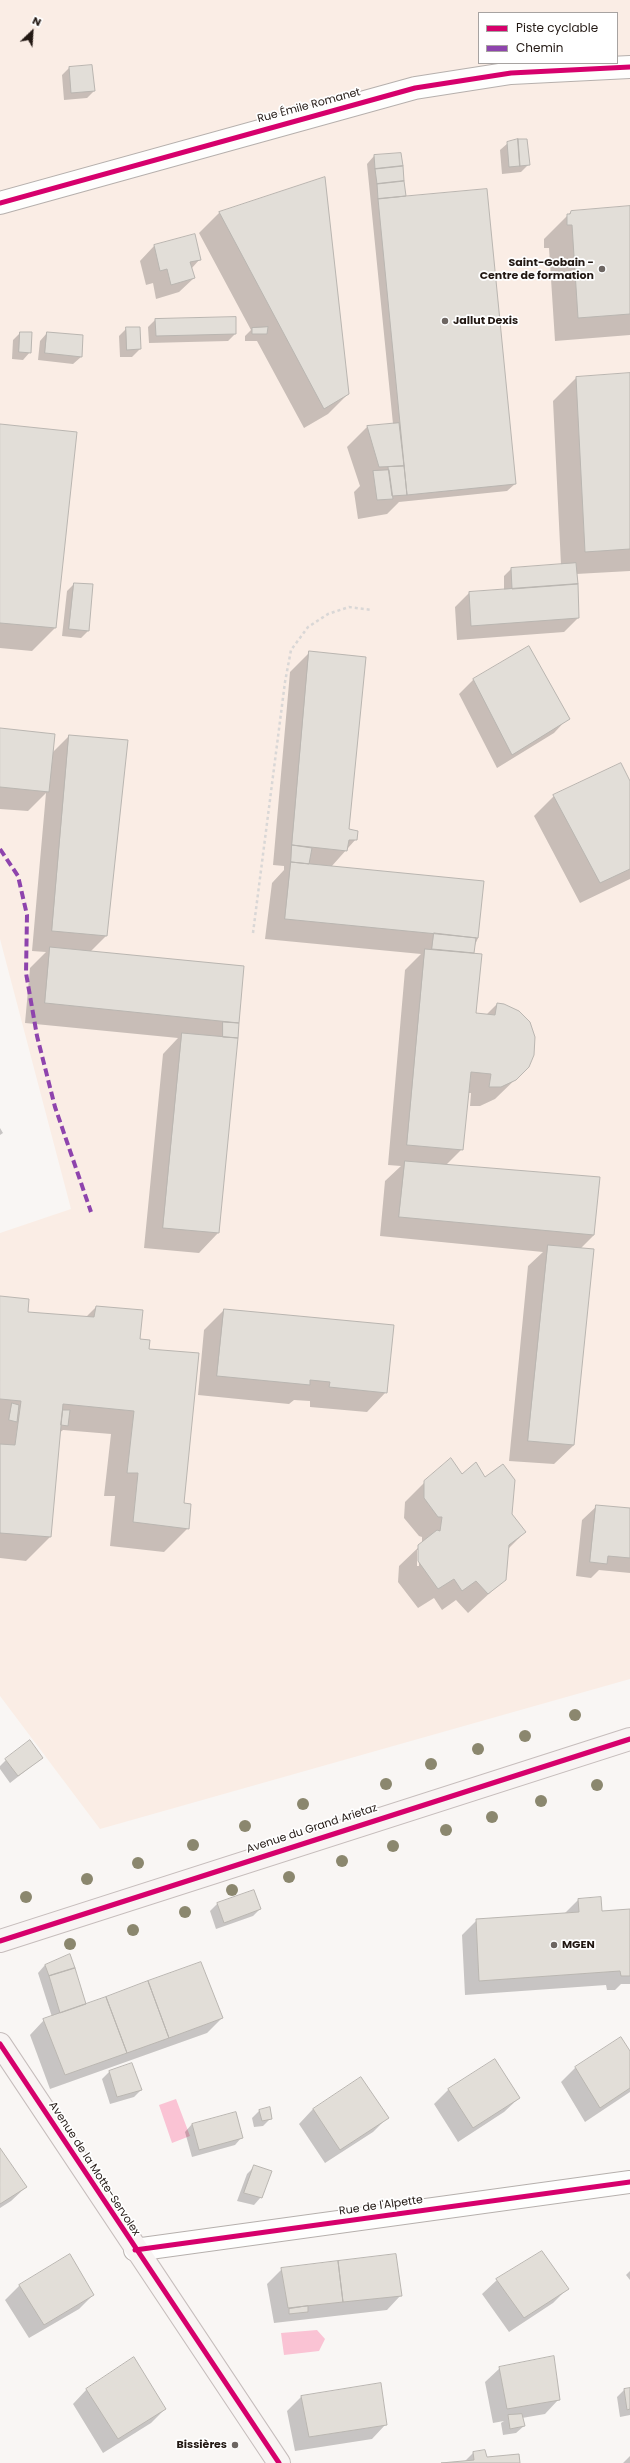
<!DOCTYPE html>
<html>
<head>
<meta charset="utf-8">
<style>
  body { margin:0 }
  #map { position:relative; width:630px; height:2463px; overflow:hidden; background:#f9f6f4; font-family:Poppins,sans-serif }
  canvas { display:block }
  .legend { position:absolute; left:478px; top:12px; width:140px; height:52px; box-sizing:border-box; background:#fff; border:1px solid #a7a3a1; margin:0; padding:5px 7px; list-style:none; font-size:12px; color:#221813 }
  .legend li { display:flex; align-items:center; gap:8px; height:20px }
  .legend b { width:20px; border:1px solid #a7a3a1 }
  .north { position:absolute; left:12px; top:12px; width:40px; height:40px; -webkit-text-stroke:3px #fff; paint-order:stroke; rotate:25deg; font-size:11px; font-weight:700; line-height:16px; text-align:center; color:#221813 }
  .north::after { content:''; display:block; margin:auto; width:14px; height:18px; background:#221813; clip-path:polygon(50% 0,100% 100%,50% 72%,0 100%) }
</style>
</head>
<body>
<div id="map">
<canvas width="630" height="2463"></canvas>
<ul class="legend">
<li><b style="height:5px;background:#d6006c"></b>Piste cyclable</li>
<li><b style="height:5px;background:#8e44ad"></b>Chemin</li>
</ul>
<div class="north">N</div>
</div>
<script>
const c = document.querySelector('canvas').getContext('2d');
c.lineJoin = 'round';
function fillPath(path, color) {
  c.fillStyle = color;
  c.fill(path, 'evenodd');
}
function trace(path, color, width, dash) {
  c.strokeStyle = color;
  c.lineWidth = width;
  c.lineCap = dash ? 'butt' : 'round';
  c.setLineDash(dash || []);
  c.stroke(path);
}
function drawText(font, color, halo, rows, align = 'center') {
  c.font = font + ' Poppins,sans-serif';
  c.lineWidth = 3.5;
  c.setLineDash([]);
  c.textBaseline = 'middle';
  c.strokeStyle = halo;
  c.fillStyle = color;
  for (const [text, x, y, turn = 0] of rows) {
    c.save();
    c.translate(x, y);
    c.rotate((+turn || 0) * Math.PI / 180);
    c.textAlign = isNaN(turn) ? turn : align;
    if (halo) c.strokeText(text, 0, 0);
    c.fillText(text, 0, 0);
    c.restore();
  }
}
fillPath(new Path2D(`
  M 0,0 L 630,0 L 630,1679 L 100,1829 L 0,1696 L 0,1233 L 71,1209 L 0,939 ZM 479,13 L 617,13 L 617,63 L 479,63 Z`), '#faede5');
fillPath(new Path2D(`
  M 176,2099 L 190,2136 L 172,2143 L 159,2105 Z
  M 317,2330 L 325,2339 L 319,2351 L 284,2355 L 281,2333 Z`), '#fac3d4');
fillPath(new Path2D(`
  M 69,68 L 94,91 L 87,98 L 64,100 L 62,75 Z
  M 508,143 L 529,164 L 521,172 L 502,174 L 500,150 Z
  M 400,155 L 405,198 L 515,484 L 507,491 L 399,502 L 387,514 L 358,519 L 354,492 L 360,486 L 347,447 L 367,427 L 393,424 L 367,164 L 374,156 Z
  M 325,178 L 348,394 L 328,414 L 304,428 L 257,341 L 245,341 L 245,336 L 251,330 L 199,233 L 219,213 Z
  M 630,207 L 630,335 L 555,341 L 549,248 L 544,248 L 544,239 L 571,212 Z
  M 154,246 L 200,259 L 191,269 L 194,278 L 179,292 L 156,299 L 153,283 L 146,285 L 140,261 Z
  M 155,320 L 235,334 L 228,341 L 149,343 L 148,327 Z
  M 127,328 L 140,349 L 132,357 L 120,357 L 119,336 Z
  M 20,333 L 30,352 L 23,360 L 12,359 L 13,340 Z
  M 47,333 L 81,357 L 73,364 L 38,360 L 40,341 Z
  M 630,374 L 630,571 L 576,574 L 578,618 L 564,632 L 457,640 L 455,607 L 469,593 L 504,590 L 504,576 L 511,569 L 561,565 L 553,401 L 576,378 Z
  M 0,425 L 55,628 L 32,651 L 0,648 Z
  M 74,584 L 88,631 L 81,638 L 62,636 L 67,591 Z
  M 529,648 L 568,718 L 554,733 L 497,768 L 459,694 L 473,680 Z
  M 310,652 L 348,830 L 356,839 L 331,867 L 478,938 L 471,954 L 475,1014 L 486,1015 L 497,1004 L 519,1012 L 528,1067 L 495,1099 L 480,1106 L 470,1106 L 471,1093 L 468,1093 L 462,1149 L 446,1165 L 594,1235 L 580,1249 L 574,1445 L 554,1464 L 509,1461 L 528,1266 L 543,1252 L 380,1236 L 385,1181 L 401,1166 L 388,1165 L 405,970 L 421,954 L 265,939 L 272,883 L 284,870 L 284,866 L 273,865 L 290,672 Z
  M 0,730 L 51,754 L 69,736 L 126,741 L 106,936 L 90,952 L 243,966 L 218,1233 L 199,1253 L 144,1248 L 163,1054 L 178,1038 L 25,1023 L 30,968 L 46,952 L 32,951 L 46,793 L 28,811 L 0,809 Z
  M 630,783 L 630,879 L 580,903 L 534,816 L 554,796 Z
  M 0,1128 L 3,1133 L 0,1135 Z
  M 0,1297 L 27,1313 L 85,1318 L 96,1307 L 148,1349 L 188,1528 L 164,1552 L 110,1546 L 115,1496 L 104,1496 L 111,1434 L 63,1430 L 59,1433 L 50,1537 L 26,1561 L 0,1558 Z
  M 224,1310 L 386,1392 L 367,1412 L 310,1407 L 310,1401 L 294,1400 L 289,1404 L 198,1395 L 204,1330 Z
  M 461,1475 L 485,1479 L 525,1532 L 508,1549 L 505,1579 L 468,1613 L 456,1600 L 442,1610 L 434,1598 L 418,1608 L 398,1582 L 399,1566 L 422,1544 L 422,1537 L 419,1536 L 404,1518 L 405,1502 L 425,1482 ZM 417,1550 L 419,1550 L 419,1566 L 417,1566 Z
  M 597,1506 L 630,1509 L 630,1573 L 599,1570 L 591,1578 L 576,1576 L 582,1520 Z
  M 42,1758 L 10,1783 L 0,1769 L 0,1766 L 6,1760 Z
  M 578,1900 L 601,1912 L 630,1910 L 630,1984 L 621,1984 L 615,1990 L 607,1990 L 606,1985 L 465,1995 L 462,1935 L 477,1920 L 564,1914 Z
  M 217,1904 L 260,1909 L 253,1916 L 216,1929 L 210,1911 Z
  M 45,1965 L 86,2005 L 222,2018 L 207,2033 L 50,2089 L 30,2035 L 44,2020 L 52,2017 L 38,1973 Z
  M 621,2038 L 630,2053 L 630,2092 L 585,2122 L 561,2082 L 575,2068 Z
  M 109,2072 L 141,2090 L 134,2097 L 110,2104 L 102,2079 Z
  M 449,2089 L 519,2098 L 504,2112 L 458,2142 L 434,2104 Z
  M 313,2109 L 387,2118 L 373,2132 L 325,2163 L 299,2124 Z
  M 259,2111 L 271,2118 L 263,2126 L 254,2127 L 252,2118 Z
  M 192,2124 L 242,2137 L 235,2145 L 192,2157 L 185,2132 Z
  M 0,2150 L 26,2187 L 11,2201 L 0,2208 Z
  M 255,2166 L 261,2197 L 254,2205 L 237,2201 L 247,2174 Z
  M 542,2252 L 567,2289 L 553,2303 L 509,2332 L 482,2294 L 497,2280 Z
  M 70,2256 L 93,2295 L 79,2309 L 29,2338 L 5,2300 L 19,2286 Z
  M 282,2269 L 401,2295 L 387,2310 L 274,2323 L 267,2284 Z
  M 630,2271 L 630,2280 L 626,2275 Z
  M 500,2368 L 559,2399 L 545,2414 L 522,2418 L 524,2426 L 516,2433 L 503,2435 L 501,2423 L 504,2421 L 493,2423 L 485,2382 Z
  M 87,2389 L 165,2409 L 151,2423 L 103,2453 L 73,2404 Z
  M 630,2389 L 630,2415 L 620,2417 L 617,2397 L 624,2390 Z
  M 301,2397 L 386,2424 L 372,2439 L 295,2451 L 287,2411 Z
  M 484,2451 L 486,2458 L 519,2463 L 451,2463 L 464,2462 L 473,2453 Z
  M 630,2456 L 630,2463 L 623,2463 Z`), '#0003');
const building = new Path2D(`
  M 92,65 L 95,91 L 71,93 L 69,67 Z
  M 518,139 L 520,166 L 509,167 L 507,142 Z
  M 518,139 L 527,139 L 530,165 L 520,166 Z
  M 401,153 L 403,166 L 375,169 L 374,155 Z
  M 403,166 L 404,181 L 377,184 L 375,169 Z
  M 325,177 L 349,394 L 324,409 L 219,212 Z
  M 404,181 L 406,196 L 378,199 L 377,184 Z
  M 487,189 L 516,484 L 407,495 L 378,199 Z
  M 630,206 L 630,314 L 578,318 L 572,225 L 567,225 L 567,214 L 570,214 L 571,211 Z
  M 195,234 L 201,260 L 190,262 L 195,278 L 171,285 L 167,269 L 160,271 L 154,245 Z
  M 236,317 L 236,334 L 156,336 L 155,319 Z
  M 126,327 L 140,327 L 141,349 L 127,350 Z
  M 268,327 L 267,334 L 252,334 L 252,328 Z
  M 20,332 L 32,332 L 31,353 L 19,352 Z
  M 47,332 L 83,335 L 82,357 L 45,353 Z
  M 630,373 L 630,549 L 585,552 L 576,377 Z
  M 399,423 L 404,466 L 379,467 L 367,426 Z
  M 0,424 L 77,432 L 56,628 L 0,623 Z
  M 404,466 L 407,495 L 392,496 L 388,467 Z
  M 389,470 L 393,499 L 377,500 L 373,471 Z
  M 576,563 L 578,584 L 512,589 L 511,568 Z
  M 74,583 L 93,584 L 89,631 L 69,629 Z
  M 578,584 L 579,618 L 471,626 L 469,592 Z
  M 529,646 L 570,719 L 512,755 L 473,679 Z
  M 309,651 L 366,657 L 349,829 L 358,831 L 357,840 L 349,840 L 347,851 L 292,845 Z
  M 0,728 L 55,734 L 49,792 L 0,787 Z
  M 69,735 L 128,740 L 107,936 L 52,931 Z
  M 621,763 L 630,781 L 630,869 L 600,883 L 553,795 Z
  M 292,845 L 312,848 L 309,864 L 291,862 Z
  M 291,862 L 484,881 L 478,938 L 285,919 Z
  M 434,933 L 476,938 L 474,953 L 432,949 Z
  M 50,947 L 244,966 L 239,1023 L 45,1003 Z
  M 425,949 L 482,954 L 476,1013 L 495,1015 L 497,1003 L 504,1004 L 519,1011 L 530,1022 L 535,1037 L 534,1055 L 529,1067 L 516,1080 L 501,1087 L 489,1087 L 491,1074 L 471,1072 L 463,1150 L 407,1145 Z
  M 223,1022 L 239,1023 L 238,1038 L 223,1037 Z
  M 182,1033 L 238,1038 L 219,1233 L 163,1228 Z
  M 405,1161 L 600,1177 L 594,1235 L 399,1217 Z
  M 548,1245 L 594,1249 L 574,1445 L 528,1441 Z
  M 0,1296 L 29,1299 L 28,1312 L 94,1317 L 96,1306 L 143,1310 L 140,1339 L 150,1340 L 149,1349 L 199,1353 L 184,1503 L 191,1504 L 189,1529 L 133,1522 L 138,1473 L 127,1473 L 134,1411 L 63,1404 L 51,1537 L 0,1533 L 0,1444 L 15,1445 L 21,1401 L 0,1399 Z
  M 224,1309 L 394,1325 L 387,1393 L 329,1387 L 330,1382 L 310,1380 L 310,1385 L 217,1376 Z
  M 12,1403 L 19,1405 L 17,1422 L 9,1420 Z
  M 63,1410 L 70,1410 L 68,1426 L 61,1425 Z
  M 451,1458 L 462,1474 L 476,1462 L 485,1477 L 503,1464 L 515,1480 L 512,1514 L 526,1532 L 509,1545 L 506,1580 L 488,1594 L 476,1581 L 462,1591 L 454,1579 L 438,1589 L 418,1561 L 418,1545 L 437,1530 L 440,1531 L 442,1517 L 438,1517 L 424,1498 L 424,1481 Z
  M 596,1505 L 630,1508 L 630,1558 L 608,1556 L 607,1564 L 590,1562 Z
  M 30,1740 L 43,1758 L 18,1776 L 5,1759 Z
  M 254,1890 L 261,1909 L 224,1923 L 217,1903 Z
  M 601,1897 L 602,1911 L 630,1909 L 630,1976 L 621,1976 L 620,1971 L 479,1981 L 476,1919 L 579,1912 L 578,1899 Z
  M 70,1954 L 75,1968 L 49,1976 L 45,1965 Z
  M 201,1962 L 223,2018 L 169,2038 L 148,1981 Z
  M 75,1968 L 86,2004 L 60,2013 L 49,1976 Z
  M 148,1981 L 169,2038 L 127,2053 L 106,1997 Z
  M 106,1997 L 127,2053 L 65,2075 L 43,2019 Z
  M 621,2037 L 630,2051 L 630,2088 L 600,2108 L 575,2067 Z
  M 495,2059 L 520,2098 L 473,2128 L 448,2089 Z
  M 132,2063 L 142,2090 L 117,2097 L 109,2071 Z
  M 361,2077 L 389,2118 L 340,2150 L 313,2109 Z
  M 270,2107 L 272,2119 L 262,2121 L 259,2110 Z
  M 236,2112 L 243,2138 L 199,2150 L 192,2124 Z
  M 0,2148 L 27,2187 L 0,2204 Z
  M 254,2165 L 272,2171 L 262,2198 L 244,2193 Z
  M 542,2251 L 569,2289 L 524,2318 L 496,2279 Z
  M 70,2254 L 94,2295 L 44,2325 L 19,2285 Z
  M 396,2254 L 402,2296 L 343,2302 L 338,2261 Z
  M 338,2261 L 343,2302 L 288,2308 L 281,2268 Z
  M 308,2306 L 308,2312 L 289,2314 L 289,2309 Z
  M 554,2356 L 560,2400 L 507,2409 L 499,2367 Z
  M 134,2357 L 166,2409 L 118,2439 L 86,2389 Z
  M 381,2383 L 387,2425 L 309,2437 L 301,2396 Z
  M 630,2388 L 630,2409 L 627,2410 L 624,2389 Z
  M 522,2414 L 525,2426 L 510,2429 L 508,2415 Z
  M 485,2450 L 487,2457 L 519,2454 L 520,2463 L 441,2463 L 474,2460 L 473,2452 Z`);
fillPath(building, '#e2ded8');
trace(building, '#bab6b1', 1);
const minor = new Path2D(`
  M 0,203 L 415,88 L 511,73 L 630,67
  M 135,2250 L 630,2182`);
const major = new Path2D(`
  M 0,1941 L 630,1739
  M 0,2044 L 279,2463`);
trace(minor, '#b6b0ad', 24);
trace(major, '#c6bdbc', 24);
trace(new Path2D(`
  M 253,933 L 285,682 L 291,650 L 308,627 L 328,614 L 349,607 L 372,610`), '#d9d7d6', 2.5, [3, 3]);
trace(minor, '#fefefd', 22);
trace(major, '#f8f4f3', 22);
trace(new Path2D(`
  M 0,849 L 18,876 L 27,915 L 26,973 L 37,1036 L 55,1107 L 91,1212`), '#8e44ad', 4, [8, 4]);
trace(new Path2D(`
  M 0,203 L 415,88 L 511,73 L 630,67
  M 0,1941 L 630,1739
  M 0,2044 L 279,2463
  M 135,2250 L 630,2182`), '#d6006c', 5);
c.fillStyle = '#8b876e';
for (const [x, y] of [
  [575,1715],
  [525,1736],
  [478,1749],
  [431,1764],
  [386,1784],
  [597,1785],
  [541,1801],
  [303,1804],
  [492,1817],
  [245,1826],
  [446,1830],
  [193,1845],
  [393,1846],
  [342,1861],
  [138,1863],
  [289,1877],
  [87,1879],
  [232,1890],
  [26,1897],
  [185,1912],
  [133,1930],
  [70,1944]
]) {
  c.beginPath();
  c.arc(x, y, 6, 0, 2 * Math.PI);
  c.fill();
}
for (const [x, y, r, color] of [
  [602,269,4,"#6d6662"],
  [445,321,4,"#6d6662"],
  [554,1945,4,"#6d6662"],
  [235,2445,4,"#6d6662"]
]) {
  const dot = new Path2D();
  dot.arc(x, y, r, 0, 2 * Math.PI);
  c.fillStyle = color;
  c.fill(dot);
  trace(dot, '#fff', 1.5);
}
drawText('11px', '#221813', '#fff', [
  ["Rue Émile Romanet",309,106,-15],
  ["Avenue du Grand Arietaz",312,1829,-18],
  ["Avenue de la Motte-Servolex",94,2169,57],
  ["Rue de l'Alpette",381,2206,-8]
]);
drawText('bold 11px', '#221813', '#fff', [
  ["Saint-Gobain -",594,263],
  ["Centre de formation",594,276],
  ["Jallut Dexis",453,321,"left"],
  ["MGEN",562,1945,"left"],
  ["Bissières",227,2445]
], 'right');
</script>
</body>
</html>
